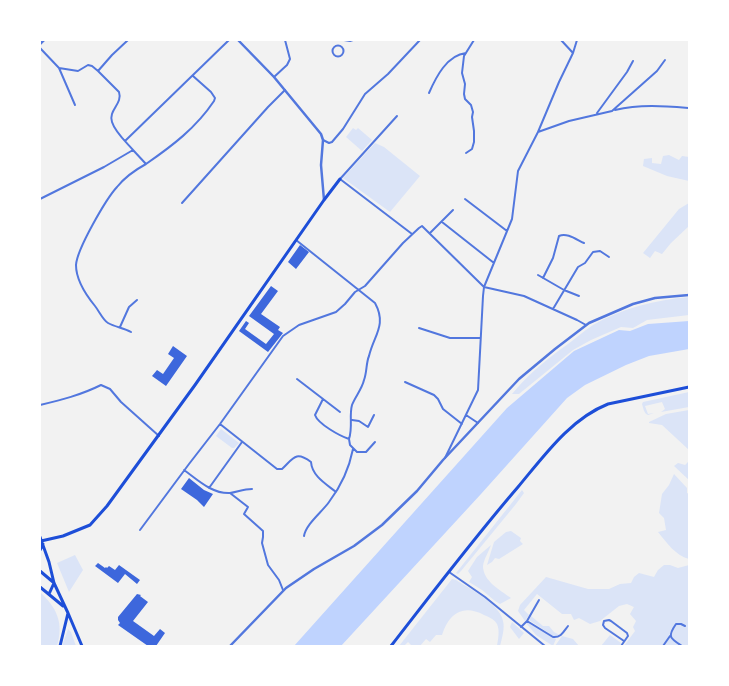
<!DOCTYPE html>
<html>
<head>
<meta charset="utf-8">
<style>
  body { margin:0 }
  #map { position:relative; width:729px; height:686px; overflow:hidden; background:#f2f2f2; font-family:"IBM Plex Serif",serif }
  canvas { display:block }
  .frame { position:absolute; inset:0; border:41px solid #fff; pointer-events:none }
</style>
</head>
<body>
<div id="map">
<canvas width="729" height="686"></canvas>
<div class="frame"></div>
</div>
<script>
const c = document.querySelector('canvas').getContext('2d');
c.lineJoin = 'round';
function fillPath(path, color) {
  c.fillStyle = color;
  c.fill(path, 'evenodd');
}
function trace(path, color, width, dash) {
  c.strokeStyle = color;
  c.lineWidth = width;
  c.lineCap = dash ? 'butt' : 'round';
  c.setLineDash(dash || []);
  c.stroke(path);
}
fillPath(new Path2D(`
  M 353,128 L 356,130 L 358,128 L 372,140 L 362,151 L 346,137 Z
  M 375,143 L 384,147 L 420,176 L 390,212 L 343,178 Z
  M 669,155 L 679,160 L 682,156 L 689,157 L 689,181 L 667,176 L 643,166 L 644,159 L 652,158 L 652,163 L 661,164 L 663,156 Z
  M 689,203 L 689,226 L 671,243 L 662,254 L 655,251 L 650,258 L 643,253 L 679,209 Z
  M 689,297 L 689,315 L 647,320 L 633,328 L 621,327 L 591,340 L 573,350 L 519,394 L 512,394 C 527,376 542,363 561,349 C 572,342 582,332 593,325 C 622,308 656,300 689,297 Z
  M 689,392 L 689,407 L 661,412 L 665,409 L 662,402 L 645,406 L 648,414 L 654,413 L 648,415 C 644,414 643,407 642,404 L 643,402 Z
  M 689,410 L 689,450 L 662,425 L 649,423 L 649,422 L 666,414 Z
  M 221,429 L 239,443 L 234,448 L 232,448 L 216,436 Z
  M 688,462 L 689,462 L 689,480 L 674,466 L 678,463 L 685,465 Z
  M 674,474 L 687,488 L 687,493 L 689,494 L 689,559 C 675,555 667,543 658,532 L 666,530 L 664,518 L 659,513 L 662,494 L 669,485 Z
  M 522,490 L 524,493 L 516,504 L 461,571 L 458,574 L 456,573 Z
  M 511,531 L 521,538 L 520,541 L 523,544 L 499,559 L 495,558 L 492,562 L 487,565 L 494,542 L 506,532 Z
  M 491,545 C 489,551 484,559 483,566 C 483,581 500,590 511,598 L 500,604 L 495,601 L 482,590 L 469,582 L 472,577 L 468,571 L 477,557 Z
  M 75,555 L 83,570 L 69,592 L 57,563 Z
  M 664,565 L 670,565 L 678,568 L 689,565 L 689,646 L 624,646 L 635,631 L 633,627 L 636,621 L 630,614 L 634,607 L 627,604 L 619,606 L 600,621 L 590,624 L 579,618 L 574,620 L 571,614 L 562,614 L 537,594 L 524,610 L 529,615 L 525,621 L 518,611 L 520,605 L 546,577 L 588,589 L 609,589 L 620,584 L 631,583 L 634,577 L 639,573 L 654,577 L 658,570 Z
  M 452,579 L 456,580 C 470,589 500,604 503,621 C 505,628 502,638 500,646 L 497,646 C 498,640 500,630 497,624 C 494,619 489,617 484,615 C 463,604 449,613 442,635 L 436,635 L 430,642 L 426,639 L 420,646 L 412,646 L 408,642 L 404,646 L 399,646 Z
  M 40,592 C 57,608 64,623 57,646 L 40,646 Z
  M 531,616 L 543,626 L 549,626 L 554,632 L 560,635 L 557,636 L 553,636 L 529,620 Z
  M 512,622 L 524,633 L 519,639 L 510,627 Z
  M 528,622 L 556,639 L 553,646 L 536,635 L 526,623 Z
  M 68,629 L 71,632 L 76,646 L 62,646 Z
  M 610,635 L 621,643 L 619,646 L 601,646 Z
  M 562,636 L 573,639 L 579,646 L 555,646 Z`), '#dbe4f7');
fillPath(new Path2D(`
  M 689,321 L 689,349 L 649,356 L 626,365 L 585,385 L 567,398 L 481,494 L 341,646 L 294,646 L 507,408 L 574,351 L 619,330 L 630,331 L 648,324 Z`), '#bfd3fe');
fillPath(new Path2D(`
  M 300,245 L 309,252 L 296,269 L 288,262 Z
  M 271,286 L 278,291 L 261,314 L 280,327 L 278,330 L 283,333 L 268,352 L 239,331 L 246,321 L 249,323 L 245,329 L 266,344 L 274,334 L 249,316 Z
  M 173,346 L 187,356 L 166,386 L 152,376 L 157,370 L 163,374 L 174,358 L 168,354 Z
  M 189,478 L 204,490 L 213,494 L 204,507 L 197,500 L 181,489 Z
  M 98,563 L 105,568 L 106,567 L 107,568 L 109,566 L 115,570 L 119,565 L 140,580 L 137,584 L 125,574 L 118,583 L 95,566 Z
  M 137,594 L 141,595 L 140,596 L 148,602 L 133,621 L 154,636 L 160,629 L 165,633 L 156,646 L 153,645 L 148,646 L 118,625 L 120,623 L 118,620 L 118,617 Z`), '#3d67dc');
trace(new Path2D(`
  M 344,40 L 350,41 L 353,40
  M332.5 51a5.5 5.5 0 1 1 11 0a5.5 5.5 0 1 1-11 0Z
  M 40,48 L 59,68 L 78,71 L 88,65 L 92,66 L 98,71
  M 573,53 L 577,40
  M 59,68 L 75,105
  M 274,77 L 287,65 L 290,59 L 285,40
  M 429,93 C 436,77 447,55 466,53
  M 615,110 C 640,104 664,106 689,108
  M 597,113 L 627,72 L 633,61
  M 397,116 L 340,179 L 412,234
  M 538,132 L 569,121 L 612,111 L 657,71 L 665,60
  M 323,140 L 329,143 L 332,142 L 343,129 L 365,94 L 388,74 L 420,40
  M 125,141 L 229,40
  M 133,150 L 146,164 C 172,146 196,128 214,101 L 215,98 L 211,92 L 193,76
  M 466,153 L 472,149 L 474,142 L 474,131 L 472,117 L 473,112 L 471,105 L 465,99 L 464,94 L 465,84 L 462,73 L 464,56 L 474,40
  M 40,199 L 104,167 L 133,150 C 126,142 115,132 112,122 C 108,110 123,104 119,92 L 98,71 L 112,55 L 128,40
  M 465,199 L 507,231
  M 182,203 L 268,107 L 285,90
  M 442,222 L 494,263
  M 430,233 L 453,210
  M 296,240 L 375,303 C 387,325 374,335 369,356 C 366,363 367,372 364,380 C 362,389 355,397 352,405 C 349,416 353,427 349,439
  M 538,275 L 564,290 L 579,296
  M 543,278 L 553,258 L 559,236 C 567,232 577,240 584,243
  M 553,309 L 578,267 L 585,263 L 593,252 L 600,251 L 609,257
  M 120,327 L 129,307 L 137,300
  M 419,328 L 450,338 L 480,338
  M 131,332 C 124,328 115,327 108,323 C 103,320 99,311 95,306 C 86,295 76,281 76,265 C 77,249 106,199 117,187 C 125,177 135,170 146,164
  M 297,379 L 340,412
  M 405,382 L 434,395 L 438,399 L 443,409 L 462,424
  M 323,399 L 315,415 C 318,424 340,436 349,439 L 350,445 L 357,452 L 366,452 L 375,442
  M 40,405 C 61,400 81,395 101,385 L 110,389 L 121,402 L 159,436
  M 466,415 L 478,423
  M 352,420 L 359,421 L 368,427 L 374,415
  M 220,424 L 277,469 L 282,469 C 293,459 295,450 311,462 C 312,476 326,484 336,492
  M 445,458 L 478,390 L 483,296 L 484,287 L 512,219 L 518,171 L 538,132 L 559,82 L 573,53 L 561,40
  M 184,470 C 198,480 212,494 230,493 C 237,492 244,489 252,489
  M 209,488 L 242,442
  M 230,493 L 248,507 L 244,514 L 263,531 L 263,537 L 262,543 L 268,565 L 279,580 L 283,590
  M 140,530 L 189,464 L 220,424 L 283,336 L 299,325 L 336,312 L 345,304 L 355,292 L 365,286 L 403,243 L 419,228 L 422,226 L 484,287 L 524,296 L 577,320 L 586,325
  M 304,536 C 306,524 322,512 329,502 C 342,485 349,469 353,449
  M 449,572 L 485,597 L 545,646
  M 527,621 L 553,637 C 561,638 564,631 568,626
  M 521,627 L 527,621 L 539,600
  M 621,646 L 628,636 L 627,633 L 611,621 L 609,620 L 604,621 L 603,625 L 605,628 L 624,641
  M 663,646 L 670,636
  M 682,646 C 670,638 667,637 676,624 L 681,624 L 685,626`), '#5277de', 2);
trace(new Path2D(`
  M 238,40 L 274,77 L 321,134 L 323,140 L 321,165 L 324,200
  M 40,44 L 44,40
  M 230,646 L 286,588 L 314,569 L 354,546 L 382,525 L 417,491 L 443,460 L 519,379 L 555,349 L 589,323 L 633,304 L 655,298 L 689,295`), '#5277de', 2.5);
trace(new Path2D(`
  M 40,537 L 49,562 L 54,583 L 68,613 L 82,646
  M 41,541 L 63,536 L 90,525 L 107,506 L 195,385 L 324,200 L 340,179
  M 40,550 L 43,544
  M 40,571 L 53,582
  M 40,587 L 63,606
  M 49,594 L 54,583
  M 60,646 L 68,613
  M 391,646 C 433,592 474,538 518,487 C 544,456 570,419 608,404 L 689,387`), '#1d4ed8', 3);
</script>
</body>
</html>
